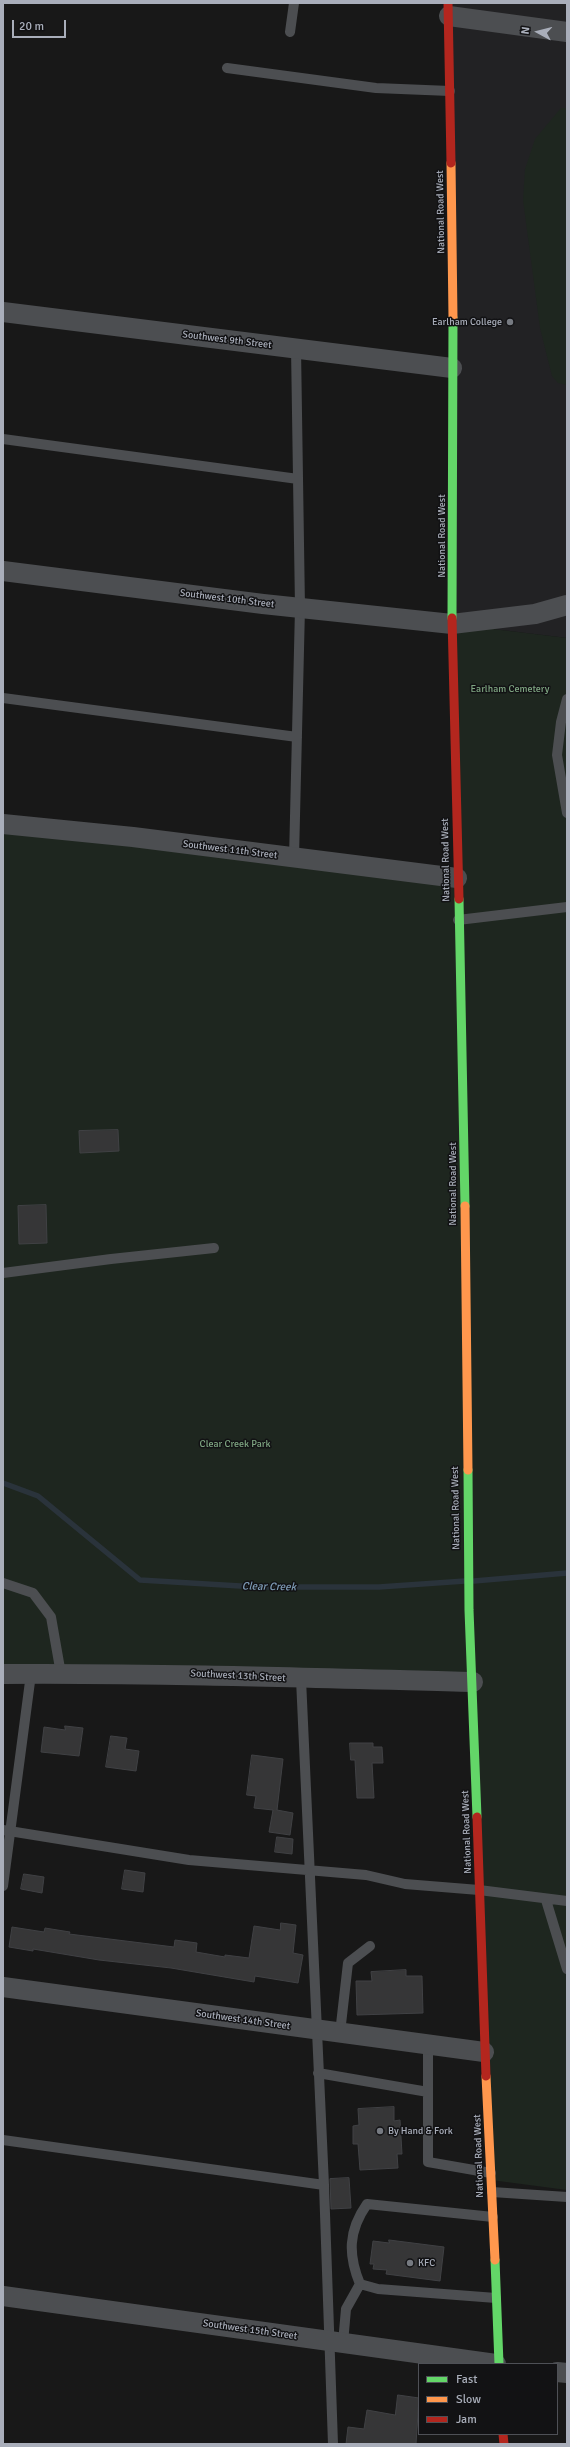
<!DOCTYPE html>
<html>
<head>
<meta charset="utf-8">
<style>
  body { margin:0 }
  #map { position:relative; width:570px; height:2447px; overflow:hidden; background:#181818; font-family:Signika,sans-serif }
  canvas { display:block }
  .frame { position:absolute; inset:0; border:4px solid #a9aeba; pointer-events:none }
  .legend { position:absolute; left:418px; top:2363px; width:140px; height:72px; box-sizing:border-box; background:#121214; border:1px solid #4e5056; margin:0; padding:5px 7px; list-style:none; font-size:12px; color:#a9aeba }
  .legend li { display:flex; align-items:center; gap:8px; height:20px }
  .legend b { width:20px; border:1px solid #4e5056 }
  .north { position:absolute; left:518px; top:12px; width:40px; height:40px; -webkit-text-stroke:3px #121214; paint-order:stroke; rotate:277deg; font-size:11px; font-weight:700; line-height:16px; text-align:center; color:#a9aeba }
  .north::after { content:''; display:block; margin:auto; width:14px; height:18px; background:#a9aeba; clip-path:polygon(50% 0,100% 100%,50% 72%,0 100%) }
  .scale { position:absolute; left:12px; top:20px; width:54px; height:18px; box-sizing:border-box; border:2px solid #a9aeba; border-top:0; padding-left:5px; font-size:12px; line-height:14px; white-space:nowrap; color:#a9aeba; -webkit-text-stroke:3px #121214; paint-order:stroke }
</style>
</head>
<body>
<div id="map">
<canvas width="570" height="2447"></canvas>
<div class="frame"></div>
<ul class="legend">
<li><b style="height:5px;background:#63d668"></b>Fast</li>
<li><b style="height:5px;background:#ff974d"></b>Slow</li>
<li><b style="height:5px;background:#b3261e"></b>Jam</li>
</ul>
<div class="north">N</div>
<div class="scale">20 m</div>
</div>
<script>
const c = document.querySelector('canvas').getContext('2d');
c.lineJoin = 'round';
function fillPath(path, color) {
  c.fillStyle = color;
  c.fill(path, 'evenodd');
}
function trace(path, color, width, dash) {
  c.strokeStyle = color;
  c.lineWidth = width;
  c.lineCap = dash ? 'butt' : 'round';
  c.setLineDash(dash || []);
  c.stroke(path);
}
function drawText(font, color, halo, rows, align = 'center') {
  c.font = font + ' Signika,sans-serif';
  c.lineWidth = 3;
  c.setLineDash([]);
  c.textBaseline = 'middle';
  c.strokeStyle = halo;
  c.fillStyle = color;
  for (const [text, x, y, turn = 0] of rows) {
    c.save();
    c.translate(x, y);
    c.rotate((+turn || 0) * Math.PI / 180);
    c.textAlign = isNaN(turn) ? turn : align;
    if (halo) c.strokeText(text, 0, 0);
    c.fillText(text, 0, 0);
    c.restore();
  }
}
fillPath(new Path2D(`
  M 448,3 L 567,3 L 567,638 L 452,624 Z`), '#222224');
fillPath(new Path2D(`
  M 561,108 L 567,108 L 567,385 L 558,383 L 552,376 L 540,328 L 523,200 L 525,169 L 535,139 Z
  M 452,624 L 567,638 L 567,2190 L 491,2180 L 473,1682 L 3,1674 L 3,824 L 457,878 Z`), '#1e261f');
trace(new Path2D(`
  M 3,1483 L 38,1496 L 140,1580 L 257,1587 L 379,1587 L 465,1581
  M 474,1581 L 567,1573`), '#2a333b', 5.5);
const building = new Path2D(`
  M 118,1130 L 119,1151 L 80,1153 L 79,1131 Z
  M 46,1205 L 47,1243 L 19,1244 L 18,1206 Z
  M 65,1726 L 83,1728 L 79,1756 L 41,1752 L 44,1727 L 65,1730 Z
  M 111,1736 L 127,1738 L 125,1749 L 139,1751 L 136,1771 L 106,1767 Z
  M 350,1743 L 373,1743 L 373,1747 L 382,1747 L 383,1763 L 372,1763 L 374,1798 L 357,1798 L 355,1760 L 351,1760 Z
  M 252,1755 L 283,1759 L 277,1810 L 293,1813 L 290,1835 L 269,1832 L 273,1810 L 254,1808 L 256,1796 L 247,1795 Z
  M 277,1837 L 293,1839 L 292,1854 L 275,1852 Z
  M 125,1870 L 145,1873 L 143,1892 L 122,1889 Z
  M 24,1874 L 44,1877 L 42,1893 L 21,1889 Z
  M 281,1923 L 296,1925 L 293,1953 L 303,1955 L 298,1983 L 255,1976 L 254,1982 L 171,1968 L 99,1960 L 33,1949 L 33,1951 L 9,1947 L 12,1927 L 44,1932 L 45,1928 L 70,1932 L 69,1934 L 174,1947 L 175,1940 L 197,1943 L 196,1952 L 225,1957 L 225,1955 L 249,1958 L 254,1926 L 280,1930 Z
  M 406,1970 L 406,1976 L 422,1976 L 423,2013 L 357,2015 L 356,1981 L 372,1981 L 371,1972 Z
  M 394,2107 L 394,2121 L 400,2120 L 402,2154 L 397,2154 L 398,2168 L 360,2170 L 358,2144 L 353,2144 L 353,2126 L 359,2125 L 358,2109 Z
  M 349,2178 L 351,2208 L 331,2209 L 330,2179 Z
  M 389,2240 L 444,2247 L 440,2281 L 386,2274 L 387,2270 L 373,2269 L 374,2264 L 370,2264 L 373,2241 L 389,2243 Z
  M 398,2395 L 419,2398 L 416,2444 L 346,2444 L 348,2427 L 364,2429 L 367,2410 L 395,2415 Z`);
fillPath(building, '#363637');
trace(building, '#404144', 1);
trace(new Path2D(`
  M 290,32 L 294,3
  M 227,68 L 376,88 L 450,91
  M 3,439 L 298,479
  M 3,698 L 297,737
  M 567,699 L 561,722 L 557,755 L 567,813
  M 294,858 L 300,608 L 296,348
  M 458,920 L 567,907
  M 3,1273 L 111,1259 L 214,1248
  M 3,1583 L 33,1593 L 51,1617 L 61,1674
  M 301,1679 L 324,2185 L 333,2444
  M 3,1830 L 189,1860 L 366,1875 L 405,1884 L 479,1890 L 567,1901
  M 3,1886 L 31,1674
  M 546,1900 L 567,1969
  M 340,2033 L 348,1963 L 370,1946
  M 428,2045 L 428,2162 L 491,2173
  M 318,2073 L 428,2092
  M 3,2140 L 324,2185
  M 492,2192 L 567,2197
  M 493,2217 L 367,2204 C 348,2231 348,2255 360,2284 L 378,2289 L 496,2298
  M 343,2343 L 346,2309 L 360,2284`), '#4c4e51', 10);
trace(new Path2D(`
  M 449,16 L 567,32
  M 3,312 L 452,368
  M 3,571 L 263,604 L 452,624 L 535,614 L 567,605
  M 3,824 L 133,837 L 457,878
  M 3,1674 C 160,1673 317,1678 473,1682
  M 3,1987 L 484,2052
  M 3,2296 L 496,2364
  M 557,2372 L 567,2373`), '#4c4e51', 20);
trace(new Path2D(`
  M 452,618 L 453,318
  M 459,899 L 465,1206
  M 468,1470 L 469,1610 L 477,1817
  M 495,2260 L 499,2364`), '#63d668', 9);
trace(new Path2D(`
  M 451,163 L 453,318
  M 465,1206 L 468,1470
  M 486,2076 L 495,2260`), '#ff974d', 9);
trace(new Path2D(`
  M 448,3 L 451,163
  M 452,618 L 459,899
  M 477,1817 L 486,2076
  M 503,2434 L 504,2444`), '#b3261e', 9);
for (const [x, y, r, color] of [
  [510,322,4,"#767a81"],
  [380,2131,4,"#767a81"],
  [410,2263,4,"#767a81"]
]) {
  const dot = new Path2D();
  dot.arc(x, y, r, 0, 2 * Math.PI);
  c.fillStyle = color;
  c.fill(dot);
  trace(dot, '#121214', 1.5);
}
drawText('10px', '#a9aeba', '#121214', [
  ["National Road West",441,212,-91],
  ["Southwest 9th Street",227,340,7],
  ["National Road West",442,536,-90],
  ["Southwest 10th Street",227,599,7],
  ["Southwest 11th Street",230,850,7],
  ["National Road West",446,860,-91],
  ["National Road West",453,1184,-90],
  ["National Road West",456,1508,-91],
  ["Southwest 13th Street",238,1676,3],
  ["National Road West",467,1832,-92],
  ["Southwest 14th Street",243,2020,8],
  ["National Road West",479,2156,-92],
  ["Southwest 15th Street",250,2330,8]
]);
drawText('10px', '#a9aeba', '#121214', [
  ["Earlham College",502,322,"right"],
  ["By Hand & Fork",388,2131],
  ["KFC",418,2263]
], 'left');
drawText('10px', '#7fa682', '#121214', [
  ["Earlham Cemetery",510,689],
  ["Clear Creek Park",235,1444]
]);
drawText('italic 11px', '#7e9bb6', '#121214', [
  ["Clear Creek",269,1587,1]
]);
</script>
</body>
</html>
